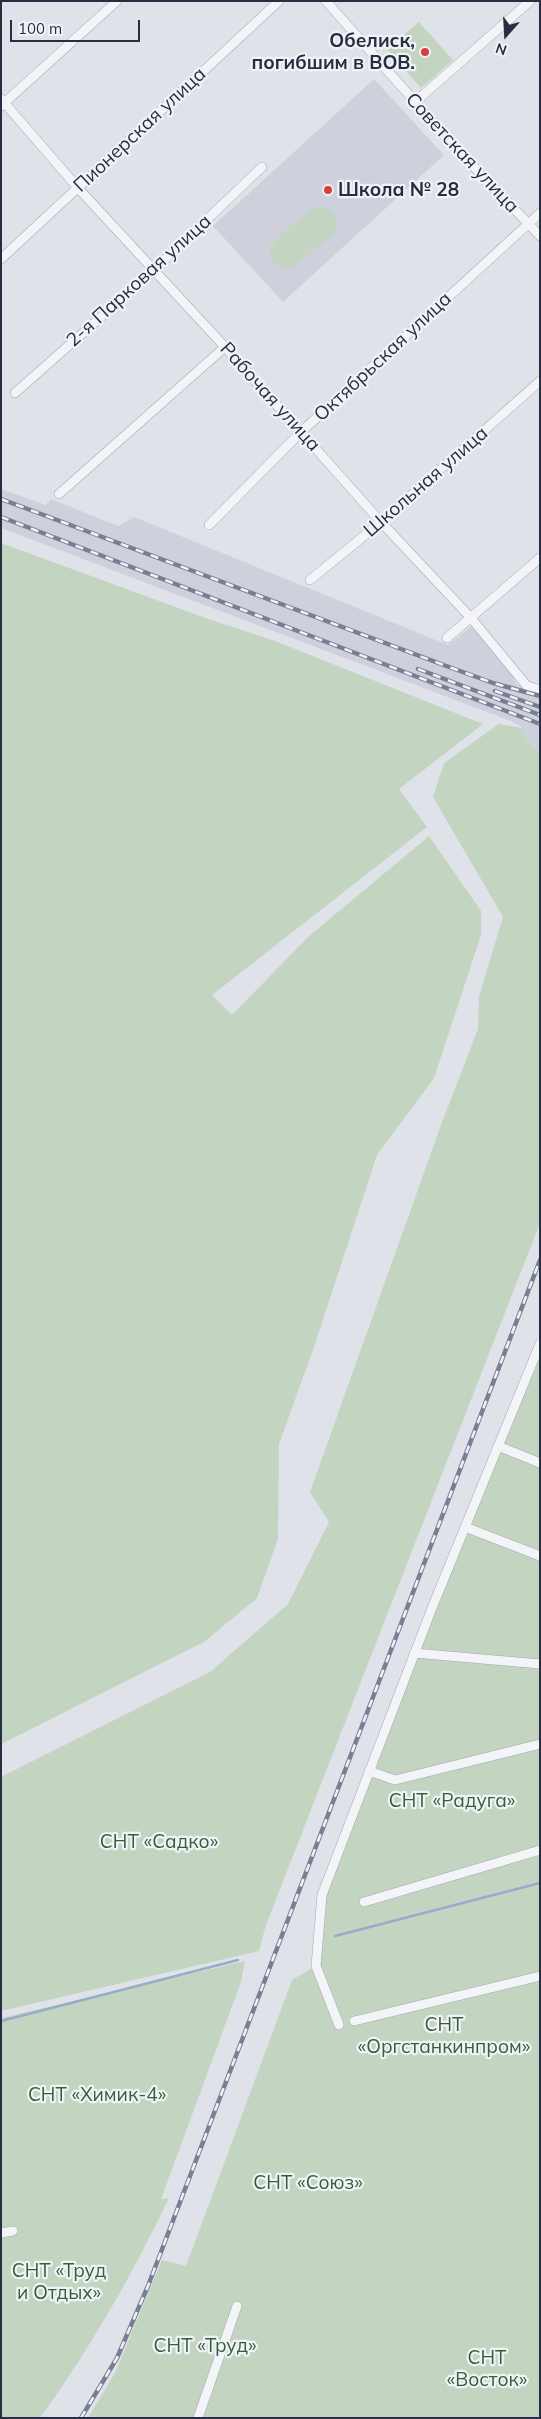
<!DOCTYPE html>
<html>
<head>
<meta charset="utf-8">
<style>
  body { margin:0 }
  #map { position:relative; width:541px; height:2419px; overflow:hidden; background:#e0e2e9; font-family:Mulish,sans-serif }
  canvas { display:block }
  .frame { position:absolute; inset:0; border:2px solid #282e42; pointer-events:none }
  .north { position:absolute; left:481px; top:10px; width:50px; height:50px; -webkit-text-stroke:4px #eff2f7; paint-order:stroke; rotate:199deg; font-size:14px; font-weight:700; line-height:20px; text-align:center; color:#282e42 }
  .north::after { content:''; display:block; margin:auto; width:18px; height:22px; background:#282e42; clip-path:polygon(50% 0,100% 100%,50% 72%,0 100%) }
  .scale { position:absolute; left:10px; top:20px; width:130px; height:22px; box-sizing:border-box; border:2px solid #282e42; border-top:0; padding-left:6px; font-size:15px; line-height:18px; white-space:nowrap; color:#282e42; -webkit-text-stroke:4px #eff2f7; paint-order:stroke }
</style>
</head>
<body>
<div id="map">
<canvas width="541" height="2419"></canvas>
<div class="frame"></div>
<div class="north">N</div>
<div class="scale">100 m</div>
</div>
<script>
const c = document.querySelector('canvas').getContext('2d');
c.lineJoin = 'round';
function fillPath(path, color) {
  c.fillStyle = color;
  c.fill(path, 'evenodd');
}
function trace(path, color, width, dash) {
  c.strokeStyle = color;
  c.lineWidth = width;
  c.lineCap = dash ? 'butt' : 'round';
  c.setLineDash(dash || []);
  c.stroke(path);
}
function drawText(font, color, halo, rows, align = 'center') {
  c.font = font + ' Mulish,sans-serif';
  c.lineWidth = 4.5;
  c.setLineDash([]);
  c.textBaseline = 'middle';
  c.strokeStyle = halo;
  c.fillStyle = color;
  for (const [text, x, y, turn = 0] of rows) {
    c.save();
    c.translate(x, y);
    c.rotate((+turn || 0) * Math.PI / 180);
    c.textAlign = isNaN(turn) ? turn : align;
    if (halo) c.strokeText(text, 0, 0);
    c.fillText(text, 0, 0);
    c.restore();
  }
}
fillPath(new Path2D(`
  M 374,79 L 444,155 L 283,302 L 213,226 Z
  M 1,489 L 46,505 L 51,499 L 118,526 L 134,517 L 448,645 L 473,625 L 515,676 L 514,679 L 516,684 L 540,694 L 540,753 L 520,731 L 523,728 L 511,721 L 1,528 Z`), '#ced1dc');
fillPath(new Path2D(`
  M 419,22 L 453,60 L 421,88 L 387,49 Z
  M 322,206 C 335,211 339,219 335,233 L 292,268 C 279,270 274,265 269,253 C 274,237 306,211 322,206 Z
  M 1,543 L 211,620 L 275,641 L 483,724 L 399,789 L 427,827 L 212,995 L 232,1015 L 309,936 L 429,836 L 481,911 L 481,935 L 434,1078 L 377,1155 L 314,1347 L 279,1444 L 278,1539 L 257,1598 L 204,1642 L 1,1744 Z
  M 499,724 L 523,728 L 520,731 L 540,753 L 540,1223 L 266,1925 L 259,1951 L 1,2011 L 1,1777 L 210,1672 L 288,1604 L 329,1522 L 310,1492 L 441,1125 L 478,1029 L 479,997 L 503,917 L 433,797 L 444,763 Z
  M 540,1344 L 540,2418 L 88,2418 L 115,2373 L 162,2260 L 186,2266 L 292,1980 L 316,1966 L 322,1895 Z
  M 245,1961 L 241,1982 L 161,2199 L 169,2198 C 132,2275 90,2349 40,2418 L 1,2418 L 1,2018 Z`), '#c3d4c0');
trace(new Path2D(`
  M 335,1936 L 540,1883
  M 1,2021 L 238,1960`), '#99abcb', 2.5);
const street = new Path2D(`
  M 326,1 L 454,146 L 540,236
  M 1,99 L 78,188 L 225,347 L 381,522 L 471,618 L 527,686 L 540,690
  M 415,102 L 530,1
  M 1,106 L 117,1
  M 1,259 L 279,1
  M 15,393 L 153,271 L 262,167
  M 59,494 L 225,347
  M 209,525 L 301,432 L 540,213
  M 310,580 L 381,522 L 540,381
  M 447,638 L 540,558
  M 498,1446 L 540,1463
  M 465,1527 L 540,1556
  M 414,1653 L 540,1664
  M 369,1771 L 395,1780 L 540,1744
  M 364,1902 L 540,1850
  M 354,2021 L 540,1976
  M 339,2025 L 316,1966 L 322,1895 L 432,1608 L 540,1344
  M 1,2233 L 13,2231
  M 198,2418 L 237,2306`);
trace(street, '#a5a8b4', 10);
trace(street, '#f3f4f8', 9);
const rail = new Path2D(`
  M 1,499 L 449,667 L 493,683 L 540,696
  M 1,517 L 540,724
  M 418,669 L 540,715
  M 495,691 L 540,707
  M 81,2418 L 117,2358 L 148,2286 L 540,1260`);
trace(rail, '#787f94', 4.5);
trace(rail, '#eff2f7', 2.5, [8]);
for (const [x, y, r, color] of [
  [425,52,5,"#d43f42"],
  [328,190,5,"#d43f42"]
]) {
  const dot = new Path2D();
  dot.arc(x, y, r, 0, 2 * Math.PI);
  c.fillStyle = color;
  c.fill(dot);
  trace(dot, '#eff2f7', 2);
}
drawText('bold 19px', '#282e42', '#eff2f7', [
  ["Обелиск,",415,41],
  ["погибшим в ВОВ.",415,63],
  ["Школа № 28",338,190,"left"]
], 'right');
drawText('19px', '#282e42', '#eff2f7', [
  ["Пионерская улица",140,130,-43],
  ["Советская улица",462,153,47],
  ["2-я Парковая улица",139,281,-42],
  ["Октябрьская улица",383,357,-43],
  ["Рабочая улица",270,397,48],
  ["Школьная улица",426,482,-41]
]);
drawText('19px', '#375e34', '#eff2f7', [
  ["СНТ «Радуга»",452,1801],
  ["СНТ «Садко»",159,1842],
  ["СНТ",444,2025],
  ["«Оргстанкинпром»",444,2047],
  ["СНТ «Химик-4»",97,2095],
  ["СНТ «Союз»",308,2183],
  ["СНТ «Труд",59,2271],
  ["и Отдых»",59,2293],
  ["СНТ «Труд»",205,2346],
  ["СНТ",487,2358],
  ["«Восток»",487,2380]
]);
</script>
</body>
</html>
